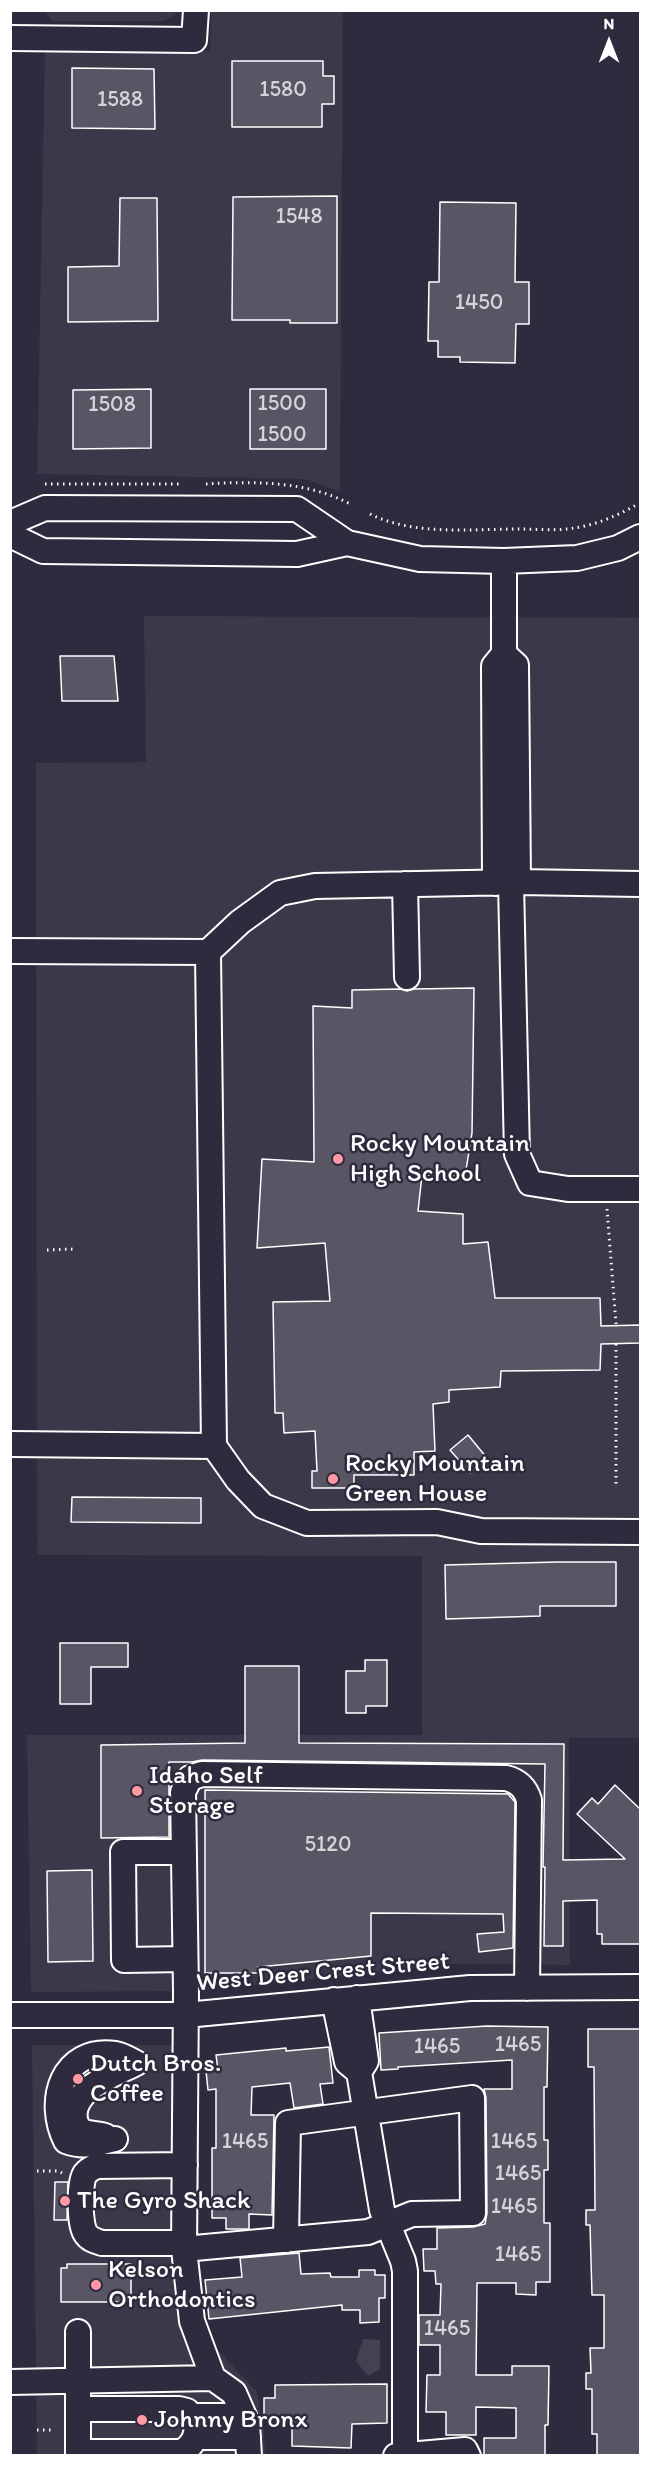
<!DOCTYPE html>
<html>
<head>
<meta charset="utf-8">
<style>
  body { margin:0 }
  #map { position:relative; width:651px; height:2466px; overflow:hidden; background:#2f2a3d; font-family:Itim,sans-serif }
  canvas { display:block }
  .frame { position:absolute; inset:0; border:12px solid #fff; pointer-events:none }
  .north { position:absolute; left:579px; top:12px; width:60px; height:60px; -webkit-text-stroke:4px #2f2a3d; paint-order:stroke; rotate:0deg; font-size:16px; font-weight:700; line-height:24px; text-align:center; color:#fff }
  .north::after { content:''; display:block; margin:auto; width:21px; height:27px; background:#fff; clip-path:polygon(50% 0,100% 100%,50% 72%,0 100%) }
</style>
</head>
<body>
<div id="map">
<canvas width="651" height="2466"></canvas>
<div class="frame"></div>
<div class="north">N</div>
</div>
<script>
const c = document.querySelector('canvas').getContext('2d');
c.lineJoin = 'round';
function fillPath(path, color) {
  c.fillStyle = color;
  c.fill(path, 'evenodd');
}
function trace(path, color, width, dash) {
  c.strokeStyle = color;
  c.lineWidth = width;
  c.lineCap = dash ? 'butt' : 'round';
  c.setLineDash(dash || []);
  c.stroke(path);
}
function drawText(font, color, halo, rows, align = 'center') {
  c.font = font + ' Itim,sans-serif';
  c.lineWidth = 5;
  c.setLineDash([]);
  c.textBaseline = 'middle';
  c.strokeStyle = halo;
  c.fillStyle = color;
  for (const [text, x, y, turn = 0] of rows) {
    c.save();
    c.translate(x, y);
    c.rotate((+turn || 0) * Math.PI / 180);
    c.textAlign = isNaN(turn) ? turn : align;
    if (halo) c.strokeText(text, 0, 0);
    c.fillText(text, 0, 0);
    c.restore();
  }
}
fillPath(new Path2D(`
  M 45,11 L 178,10 L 178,11 L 173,17 L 164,21 L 52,21 Z
  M 211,11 L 343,11 L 340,492 L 305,479 L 37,474 L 45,49 L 210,51 Z
  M 144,616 L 640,618 L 640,1738 L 569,1738 L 570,1965 L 452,1964 L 201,1991 L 31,1992 L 27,1735 L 422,1735 L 422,1556 L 37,1555 L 36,763 L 146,762 Z
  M 32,2045 L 199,2045 L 199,2309 L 208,2339 L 257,2392 L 264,2432 L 265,2455 L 37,2455 Z`), '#3c3749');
fillPath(new Path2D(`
  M 363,2339 L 380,2340 L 380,2369 L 368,2376 L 356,2361 Z`), '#464152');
const building = new Path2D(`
  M 232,61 L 323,61 L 323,76 L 334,76 L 334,104 L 322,104 L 322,127 L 232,127 Z
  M 72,68 L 154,69 L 155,129 L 72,128 Z
  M 337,196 L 337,323 L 290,323 L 290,320 L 232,320 L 233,197 Z
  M 120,198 L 157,198 L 158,321 L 68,322 L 68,267 L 119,266 Z
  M 440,202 L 516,203 L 515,282 L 529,282 L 529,324 L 516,324 L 515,363 L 460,362 L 460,357 L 438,357 L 438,341 L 428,341 L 429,282 L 439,282 Z
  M 151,389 L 151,448 L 73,449 L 73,390 Z
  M 250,389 L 326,389 L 326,449 L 250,449 Z
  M 60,656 L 114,656 L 118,701 L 62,701 Z
  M 474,988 L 472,1133 L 465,1176 L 422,1175 L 418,1211 L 463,1214 L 463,1244 L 488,1242 L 495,1298 L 600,1298 L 601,1326 L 640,1325 L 640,1343 L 601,1344 L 600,1370 L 501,1371 L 500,1387 L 449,1390 L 449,1402 L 433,1404 L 435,1451 L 414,1452 L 414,1475 L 354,1475 L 354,1488 L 312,1488 L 312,1471 L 317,1471 L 315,1431 L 284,1433 L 283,1413 L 275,1413 L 273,1302 L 330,1301 L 325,1243 L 257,1248 L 262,1159 L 314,1162 L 313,1006 L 352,1008 L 352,990 L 400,989 L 407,991 L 414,989 Z
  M 468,1435 L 487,1458 L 470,1473 L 450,1450 Z
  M 72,1497 L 201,1498 L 201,1523 L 71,1522 Z
  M 557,1562 L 616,1562 L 616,1606 L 540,1606 L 540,1616 L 446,1619 L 445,1565 Z
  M 60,1643 L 128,1643 L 128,1667 L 91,1667 L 91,1704 L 60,1704 Z
  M 365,1660 L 387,1660 L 387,1706 L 366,1706 L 366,1713 L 346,1713 L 346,1671 L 365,1671 Z
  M 245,1666 L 299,1666 L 299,1743 L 564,1744 L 563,1860 L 625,1859 L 577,1814 L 592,1798 L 598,1804 L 615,1785 L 640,1809 L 640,1944 L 602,1944 L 602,1934 L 597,1934 L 597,1900 L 563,1901 L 563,1946 L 544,1946 L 545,1867 L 543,1867 L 545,1764 L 202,1760 L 192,1762 L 169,1762 L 169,1837 L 101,1838 L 101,1745 L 245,1743 Z
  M 205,1790 L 508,1794 L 515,1802 L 513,1948 L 479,1952 L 477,1934 L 504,1932 L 503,1914 L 371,1913 L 371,1956 L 258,1967 L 258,1973 L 205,1973 Z
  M 92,1870 L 93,1961 L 48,1962 L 47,1871 Z
  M 487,2026 L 548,2027 L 547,2087 L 544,2087 L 544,2140 L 548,2140 L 548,2170 L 544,2170 L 544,2223 L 550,2223 L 550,2282 L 536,2282 L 536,2295 L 516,2294 L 516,2283 L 477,2283 L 476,2375 L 512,2375 L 512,2366 L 549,2366 L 548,2425 L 545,2425 L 545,2456 L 484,2456 L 484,2438 L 516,2438 L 516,2408 L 476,2407 L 476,2435 L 446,2435 L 446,2412 L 426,2412 L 427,2375 L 440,2375 L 440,2345 L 419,2345 L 419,2315 L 440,2315 L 441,2284 L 436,2284 L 435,2271 L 424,2271 L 423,2249 L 437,2249 L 437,2228 L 473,2227 L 485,2224 L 487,2213 L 486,2098 L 484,2089 L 512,2089 L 512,2060 L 398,2067 L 398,2069 L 381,2070 L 379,2033 Z
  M 588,2029 L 640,2029 L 640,2456 L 597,2456 L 597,2434 L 592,2434 L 592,2389 L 586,2389 L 586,2373 L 591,2373 L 590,2348 L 604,2348 L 604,2295 L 592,2295 L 590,2225 L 586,2225 L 586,2210 L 595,2210 L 594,2067 L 588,2067 Z
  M 329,2047 L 333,2083 L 320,2084 L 323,2104 L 294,2108 L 290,2083 L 252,2087 L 251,2115 L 274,2115 L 272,2215 L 249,2214 L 249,2229 L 226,2229 L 226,2218 L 212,2218 L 212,2148 L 216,2148 L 216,2089 L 208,2090 L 206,2071 L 218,2070 L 216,2055 L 286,2048 L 286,2051 Z
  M 55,2182 L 68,2182 L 67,2220 L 54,2220 Z
  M 299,2253 L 301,2274 L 330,2273 L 331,2277 L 359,2277 L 359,2270 L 375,2270 L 375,2275 L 385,2275 L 385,2298 L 379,2298 L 379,2322 L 360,2323 L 360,2310 L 342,2310 L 342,2305 L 209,2319 L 205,2280 L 242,2277 L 240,2258 Z
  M 67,2264 L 131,2264 L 131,2302 L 61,2302 L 61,2268 L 67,2268 Z
  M 387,2384 L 387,2423 L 352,2424 L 351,2448 L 292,2446 L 292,2417 L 264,2418 L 264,2398 L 275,2398 L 275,2385 Z`);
fillPath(building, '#595564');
trace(building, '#fff', 1.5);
const minor = new Path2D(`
  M 10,38 L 194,40 L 196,10
  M 10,523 L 45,508 L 297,509 L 347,543 L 420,559 L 504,561 L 577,558 L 618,548 L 640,537
  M 10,535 L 43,551 L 297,554 L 347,543
  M 504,654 L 516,665 L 518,882
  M 495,883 L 494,666 L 504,654 L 504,561
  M 511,883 L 517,1154 L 530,1183 L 568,1189 L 640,1189
  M 405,884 L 407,977
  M 10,951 L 208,952
  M 10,1444 L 214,1446 L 238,1480 L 263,1506 L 307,1523 L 437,1522 L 481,1531 L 640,1532
  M 214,1446 L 208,952 L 240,922 L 280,893 L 315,886 L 518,882 L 640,884
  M 184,1852 L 123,1852 L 124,1960 L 185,1959
  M 334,2000 L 347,2062 L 359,2072 L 366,2061 L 357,1998
  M 10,2015 L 186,2015 L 470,1988 L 640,1987
  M 359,2072 L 382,2210 L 403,2261 L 405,2271 L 405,2455
  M 105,2136 C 98,2134 88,2134 82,2131 C 78,2129 76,2124 75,2119 C 70,2089 115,2074 136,2063
  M 115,2139 C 98,2143 84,2148 66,2141 C 46,2101 62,2047 115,2054 C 122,2055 130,2060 136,2063
  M 184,2243 L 102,2243 C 96,2241 90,2240 86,2234 C 79,2226 79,2183 85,2174 C 88,2170 92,2168 97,2166 L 185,2165
  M 184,2249 L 368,2232 L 412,2214 L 473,2213 L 472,2098 L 288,2123 L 286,2240
  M 213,2378 L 192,2321 L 184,2249 L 186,1991 L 183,1792 L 190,1778 L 202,1774 L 506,1778 C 518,1781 525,1787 529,1800 L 527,1988
  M 10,2382 L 213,2378 L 234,2393 L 247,2423 L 249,2456
  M 78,2409 L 179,2409 L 187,2411 C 202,2424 198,2442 182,2452 L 78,2452
  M 193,2416 L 244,2416
  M 196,2437 L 248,2437
  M 78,2456 L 78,2332
  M 396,2456 L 465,2450 L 468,2456`);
trace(minor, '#fff', 28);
trace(new Path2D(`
  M 45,484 L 179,484
  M 206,484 C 255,481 308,481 352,505
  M 370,514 C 415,536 470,529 519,529 C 537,529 557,531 574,528 C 596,525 619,515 638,504
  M 607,1209 L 616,1324
  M 47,1250 L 75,1249
  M 616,1344 L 616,1487
  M 37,2171 L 58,2171 L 62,2173
  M 37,2430 L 51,2430`), '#fff', 3, [1.5, 4.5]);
trace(minor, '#2f2a3d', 24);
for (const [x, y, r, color] of [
  [338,1159,6,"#ff9aa2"],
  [333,1479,6,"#ff9aa2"],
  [137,1791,6,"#ff9aa2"],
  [78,2079,6,"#ff9aa2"],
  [65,2201,6,"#ff9aa2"],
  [96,2285,6,"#ff9aa2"],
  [142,2420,6,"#ff9aa2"]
]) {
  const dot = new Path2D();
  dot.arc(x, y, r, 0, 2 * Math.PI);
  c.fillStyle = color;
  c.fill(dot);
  trace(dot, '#2f2a3d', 2);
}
drawText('22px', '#d6d4d8', null, [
  ["1580",283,90],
  ["1588",120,100],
  ["1548",299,217],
  ["1450",479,303],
  ["1500",282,404],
  ["1508",112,405],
  ["1500",282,435],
  ["5120",328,1845],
  ["1465",518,2045],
  ["1465",437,2047],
  ["1465",245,2142],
  ["1465",514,2142],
  ["1465",518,2174],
  ["1465",514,2207],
  ["1465",518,2255],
  ["1465",447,2329]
]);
drawText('26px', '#fff', '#2f2a3d', [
  ["Rocky Mountain",350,1144],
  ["High School",350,1174],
  ["Rocky Mountain",345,1464],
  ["Green House",345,1494],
  ["Idaho Self",149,1776],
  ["Storage",149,1806],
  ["Dutch Bros.",90,2064],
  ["Coffee",90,2094],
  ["The Gyro Shack",77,2201],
  ["Kelson",108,2270],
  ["Orthodontics",108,2300],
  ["Johnny Bronx",154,2420]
], 'left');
drawText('26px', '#fff', '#2f2a3d', [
  ["West Deer Crest Street",323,1973,-5]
]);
</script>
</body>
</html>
